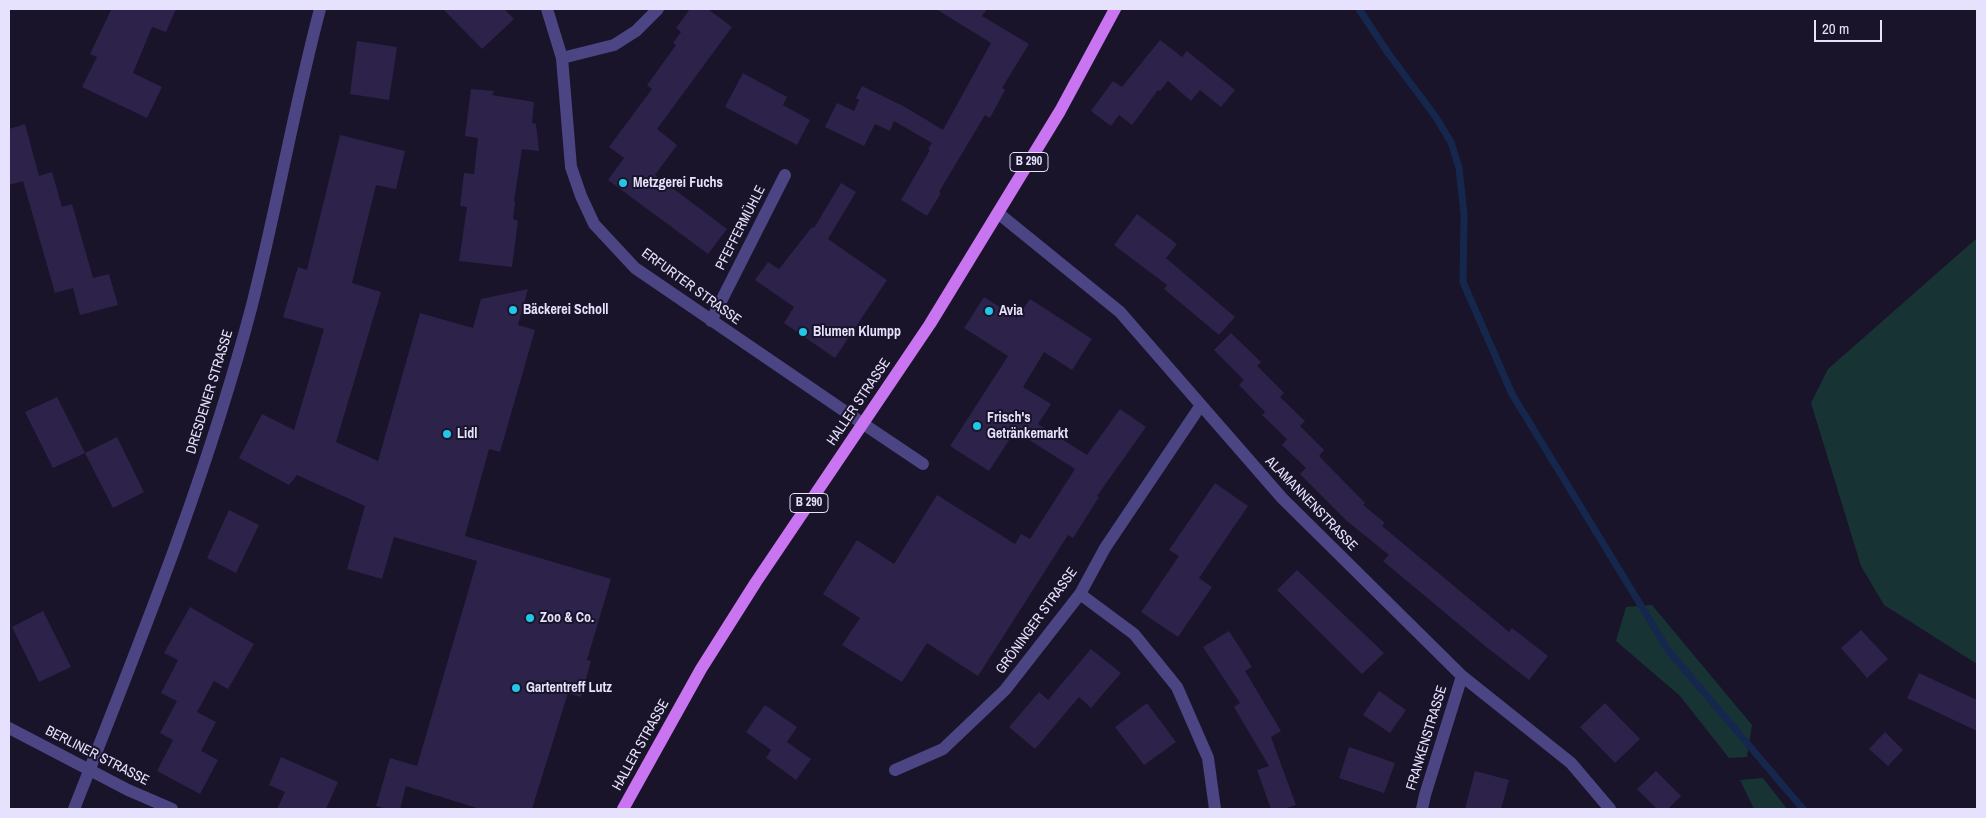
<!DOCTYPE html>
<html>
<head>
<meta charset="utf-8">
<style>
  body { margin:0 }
  #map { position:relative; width:1986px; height:818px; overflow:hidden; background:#19142a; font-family:"Archivo Narrow",sans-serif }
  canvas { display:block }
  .frame { position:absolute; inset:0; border:10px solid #e6e1fc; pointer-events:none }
  .scale { position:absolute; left:1814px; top:20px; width:68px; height:22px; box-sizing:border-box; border:2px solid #e6e1fc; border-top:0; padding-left:6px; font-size:15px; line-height:18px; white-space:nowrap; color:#e6e1fc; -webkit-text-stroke:4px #19142a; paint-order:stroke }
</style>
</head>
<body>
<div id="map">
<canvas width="1986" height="818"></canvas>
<div class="frame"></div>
<div class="scale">20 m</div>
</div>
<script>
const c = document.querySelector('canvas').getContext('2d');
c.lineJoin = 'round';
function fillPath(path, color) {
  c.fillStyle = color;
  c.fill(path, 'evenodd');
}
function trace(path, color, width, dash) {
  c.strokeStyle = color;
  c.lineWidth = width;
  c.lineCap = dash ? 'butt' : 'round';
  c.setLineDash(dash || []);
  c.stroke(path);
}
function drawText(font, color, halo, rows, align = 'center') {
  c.font = font + ' "Archivo Narrow",sans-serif';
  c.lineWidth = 4;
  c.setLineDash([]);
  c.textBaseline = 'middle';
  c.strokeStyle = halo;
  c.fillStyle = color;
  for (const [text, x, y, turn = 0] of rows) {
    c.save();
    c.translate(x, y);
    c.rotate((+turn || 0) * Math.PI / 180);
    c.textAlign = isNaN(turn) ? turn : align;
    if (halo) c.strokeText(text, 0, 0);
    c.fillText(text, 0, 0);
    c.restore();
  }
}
fillPath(new Path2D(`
  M 1977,238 L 1977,664 L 1884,605 L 1861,566 L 1811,403 L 1828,369 Z
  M 1652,605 L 1752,725 L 1747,757 L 1729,758 L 1680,696 L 1616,641 L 1626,607 Z
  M 1763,778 L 1787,809 L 1754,809 L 1740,780 Z`), '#183334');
trace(new Path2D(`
  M 1359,9 L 1388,53 L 1435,116 L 1451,142 L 1459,168 L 1464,214 L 1463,282 L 1512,394 L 1668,650 L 1803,809`), '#16274d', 7);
fillPath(new Path2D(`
  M 110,9 L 176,9 L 166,32 L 152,27 L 133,73 L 162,87 L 147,118 L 82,87 L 97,57 L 90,54 L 111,10 Z
  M 443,9 L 504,9 L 514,19 L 482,49 Z
  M 690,9 L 708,9 L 732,27 L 657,129 L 677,145 L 655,175 L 727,229 L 708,254 L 608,180 L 624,158 L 609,147 L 652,89 L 647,85 L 676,45 L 673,43 L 681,32 L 676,28 Z
  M 936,9 L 987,9 L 982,16 L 1029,44 L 1002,88 L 1005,90 L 990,118 L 985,115 L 939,192 L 941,193 L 927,216 L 901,200 L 930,150 L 928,149 L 932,143 L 894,121 L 890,131 L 875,124 L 864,146 L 825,127 L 837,103 L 854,111 L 859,100 L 856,98 L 862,86 L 905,107 L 943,130 L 991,43 Z
  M 1160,40 L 1182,57 L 1187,51 L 1235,90 L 1221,107 L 1200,90 L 1191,101 L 1168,81 L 1160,91 L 1158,90 L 1132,125 L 1119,115 L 1111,126 L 1091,111 L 1113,81 L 1122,87 Z
  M 357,41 L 397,47 L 389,100 L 350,94 Z
  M 743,73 L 787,97 L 783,105 L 810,120 L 797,145 L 725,107 Z
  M 471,89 L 494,91 L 492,95 L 534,102 L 532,123 L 536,124 L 539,151 L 522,149 L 514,201 L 515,202 L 513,219 L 518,221 L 512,267 L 459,261 L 467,207 L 460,206 L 464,173 L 474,174 L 478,138 L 465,136 Z
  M 25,124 L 39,176 L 52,172 L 62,207 L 72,204 L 93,278 L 109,274 L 118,305 L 80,315 L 73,288 L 55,293 L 23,181 L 9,185 L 9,129 Z
  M 340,135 L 405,151 L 396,189 L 376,185 L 352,283 L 381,292 L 336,442 L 378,461 L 420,313 L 473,328 L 481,299 L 528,289 L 518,325 L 535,330 L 500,452 L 489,449 L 465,536 L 611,579 L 587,660 L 591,661 L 581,697 L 568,693 L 532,809 L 480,809 L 406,786 L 400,809 L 388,809 L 376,806 L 390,758 L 417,766 L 477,561 L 394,537 L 382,579 L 347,569 L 365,506 L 297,475 L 289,485 L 239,458 L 262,414 L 294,430 L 324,329 L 283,317 L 298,267 L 307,270 Z
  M 841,183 L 856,192 L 828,239 L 887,280 L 835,358 L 784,323 L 794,307 L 755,280 L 768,262 L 779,269 L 812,227 L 814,228 Z
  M 1137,214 L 1177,244 L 1166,258 L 1235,317 L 1219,335 L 1164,289 L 1167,285 L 1114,245 Z
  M 984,297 L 1017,318 L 1030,299 L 1092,339 L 1072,370 L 1044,352 L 1023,387 L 1051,404 L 1038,424 L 1087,455 L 1120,409 L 1146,427 L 1097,496 L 1099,497 L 1073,538 L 1068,535 L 978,676 L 927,643 L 902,682 L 842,645 L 860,618 L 823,594 L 857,540 L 894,564 L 937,495 L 1015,544 L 1021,534 L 1030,539 L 1075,469 L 1015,431 L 989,471 L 950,446 L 1008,356 L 964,328 Z
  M 1231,333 L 1261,362 L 1257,366 L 1284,393 L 1280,397 L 1305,421 L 1300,426 L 1324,450 L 1319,456 L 1365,503 L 1363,505 L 1385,523 L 1382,526 L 1509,632 L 1512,628 L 1548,656 L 1529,680 L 1485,646 L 1383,561 L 1389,555 L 1347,521 L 1300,474 L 1306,468 L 1282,445 L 1287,439 L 1262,415 L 1265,412 L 1239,385 L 1244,380 L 1214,350 Z
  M 57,397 L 85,453 L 53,468 L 25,412 Z
  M 117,437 L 144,492 L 113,508 L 85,453 Z
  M 1215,483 L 1248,506 L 1199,578 L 1212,587 L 1178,637 L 1141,612 L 1179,556 L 1169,550 Z
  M 229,510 L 259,525 L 236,573 L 207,558 Z
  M 1297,570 L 1384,653 L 1362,674 L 1277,590 Z
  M 190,607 L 254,644 L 228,689 L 214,681 L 197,712 L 216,722 L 201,751 L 218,760 L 200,794 L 157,771 L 173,740 L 160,733 L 177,701 L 161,693 L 178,660 L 164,653 Z
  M 43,611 L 71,667 L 39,682 L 12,627 Z
  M 1861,630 L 1888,659 L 1867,678 L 1841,648 Z
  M 1229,631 L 1252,667 L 1245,671 L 1281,731 L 1271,737 L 1296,805 L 1284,809 L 1271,809 L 1257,770 L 1269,766 L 1234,707 L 1240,703 L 1203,647 Z
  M 1091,649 L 1121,673 L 1091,708 L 1079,697 L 1035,749 L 1009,727 L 1039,692 L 1048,700 Z
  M 1919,673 L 1977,700 L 1977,731 L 1907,698 Z
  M 1379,691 L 1406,710 L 1390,733 L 1363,715 Z
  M 1147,703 L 1176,742 L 1144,765 L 1115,727 Z
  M 1605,703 L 1640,739 L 1615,763 L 1580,727 Z
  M 765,705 L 797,727 L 787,742 L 811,759 L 796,780 L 766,758 L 771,750 L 746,732 Z
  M 1885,732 L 1903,750 L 1888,766 L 1869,749 Z
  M 1349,747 L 1395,763 L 1384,793 L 1339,778 Z
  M 281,757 L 338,782 L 326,809 L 277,809 L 285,792 L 269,785 Z
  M 1475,771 L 1509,780 L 1501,809 L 1465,809 Z
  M 1656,771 L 1681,796 L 1668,809 L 1657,809 L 1637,789 Z`), '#2d2249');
trace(new Path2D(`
  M 562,58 L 614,45 L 636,31 L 658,9
  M 711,321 L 785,175
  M 862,423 L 923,464`), '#4b4584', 12);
trace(new Path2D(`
  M 547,9 L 562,58 L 571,167 L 581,196 L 594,224 L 635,268 L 862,423
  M 998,213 L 1120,312 L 1282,498 L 1462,676 L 1571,763 L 1610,809
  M 1080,594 L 1134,634 L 1177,687 L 1208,758 L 1215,809
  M 9,728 L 128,790 L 172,809
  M 895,770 L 943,749 L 1005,690 L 1080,594 L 1105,548 L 1201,405
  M 74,809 C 139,644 207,477 252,305 C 277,207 294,107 320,9
  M 1422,809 L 1425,795 L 1462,676`), '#4b4584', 12);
trace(new Path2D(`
  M 623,809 L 701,669 L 756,582 L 930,324 L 1060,111 L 1115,9`), '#c974f0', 12);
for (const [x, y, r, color] of [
  [623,183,5,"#22c7e7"],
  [513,310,5,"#22c7e7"],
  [989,311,5,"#22c7e7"],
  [803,332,5,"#22c7e7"],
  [977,426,5,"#22c7e7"],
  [447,434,5,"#22c7e7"],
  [530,618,5,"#22c7e7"],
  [516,688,5,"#22c7e7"]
]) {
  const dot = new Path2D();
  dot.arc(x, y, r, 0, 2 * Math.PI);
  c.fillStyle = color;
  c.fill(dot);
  trace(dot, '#19142a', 2);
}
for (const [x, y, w] of [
  [1029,162,38],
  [809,503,38]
]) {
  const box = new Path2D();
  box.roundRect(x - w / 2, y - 9.5, w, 19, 4);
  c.fillStyle = '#19142a';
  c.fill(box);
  trace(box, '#e6e1fc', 1);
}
drawText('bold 12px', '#e6e1fc', null, [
  ["B 290",1029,162],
  ["B 290",809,503]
]);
drawText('bold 14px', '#e6e1fc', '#19142a', [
  ["Metzgerei Fuchs",633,183],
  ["Bäckerei Scholl",523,310],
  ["Avia",999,311],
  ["Blumen Klumpp",813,332],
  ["Frisch's",987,418],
  ["Getränkemarkt",987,434],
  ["Lidl",457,434],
  ["Zoo & Co.",540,618],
  ["Gartentreff Lutz",526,688]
], 'left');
drawText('14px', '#e6e1fc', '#19142a', [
  ["PFEFFERMÜHLE",741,228,-63],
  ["ERFURTER STRASSE",691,287,36],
  ["DRESDENER STRASSE",210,392,-73],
  ["HALLER STRASSE",859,402,-56],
  ["ALAMANNENSTRASSE",1311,504,46],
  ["GRÖNINGER STRASSE",1037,621,-54],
  ["FRANKENSTRASSE",1427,738,-73],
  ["HALLER STRASSE",641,745,-61],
  ["BERLINER STRASSE",97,756,27]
]);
</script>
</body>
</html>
